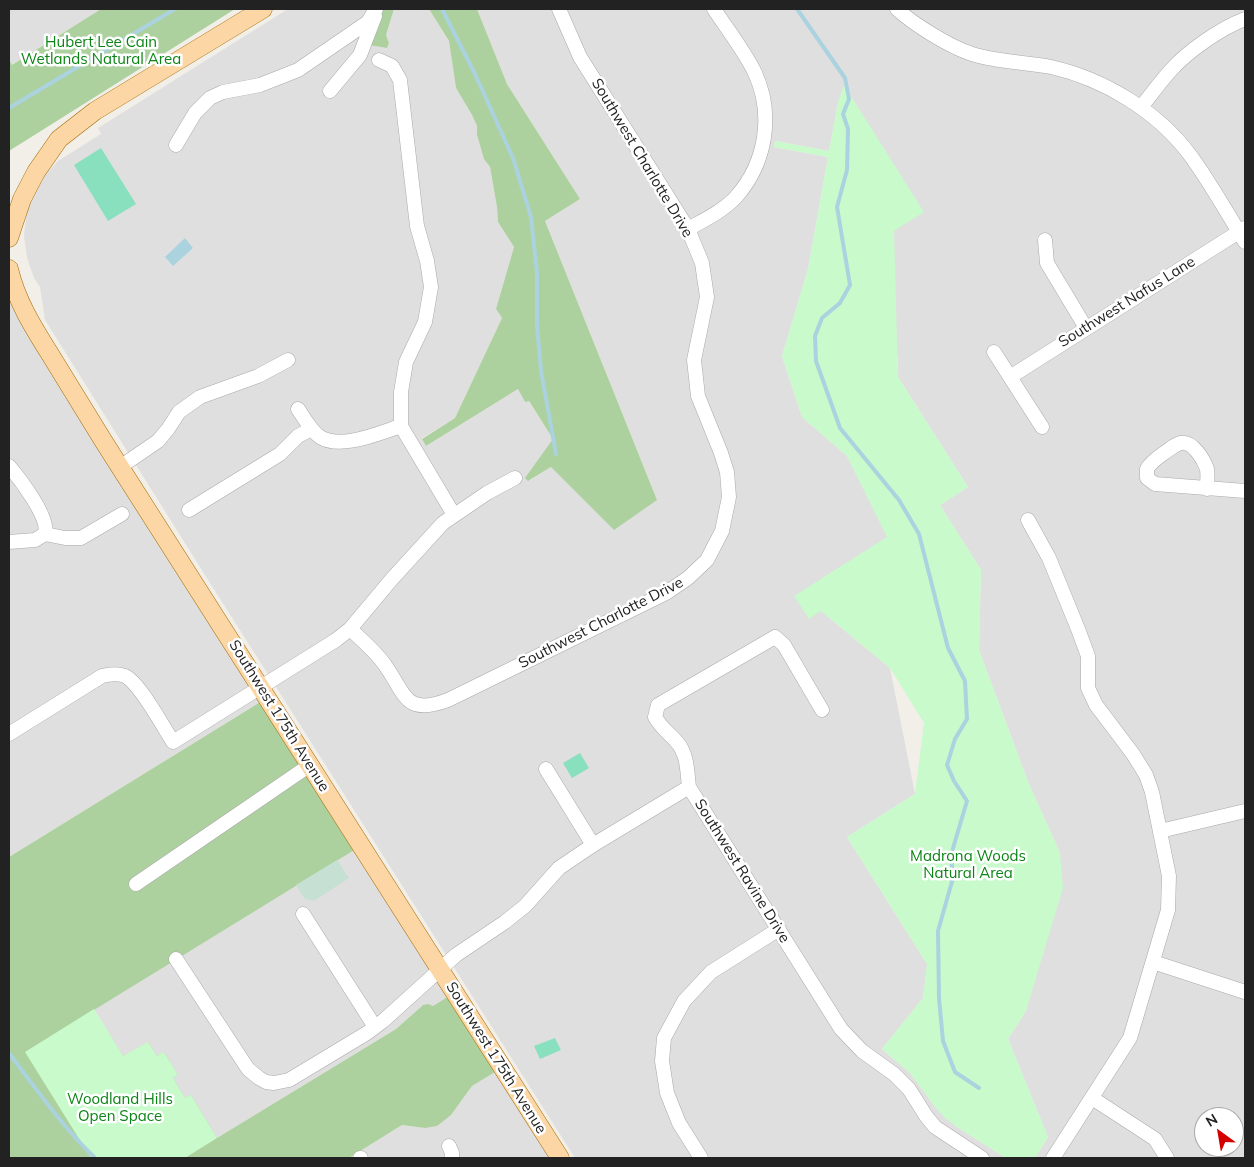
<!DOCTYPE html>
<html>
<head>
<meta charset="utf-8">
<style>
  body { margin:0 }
  #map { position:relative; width:1254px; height:1167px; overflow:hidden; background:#f2efe9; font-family:Mulish,sans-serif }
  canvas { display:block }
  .frame { position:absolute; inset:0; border:10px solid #222; pointer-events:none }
  .north { position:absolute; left:1194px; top:1107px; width:50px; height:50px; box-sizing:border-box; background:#fff; border:1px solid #a7a7a7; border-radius:50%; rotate:328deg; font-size:14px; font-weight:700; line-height:20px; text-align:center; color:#222 }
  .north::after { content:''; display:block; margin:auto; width:18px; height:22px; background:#d40000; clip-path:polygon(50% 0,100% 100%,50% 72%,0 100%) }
</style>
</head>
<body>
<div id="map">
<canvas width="1254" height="1167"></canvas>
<div class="frame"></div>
<div class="north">N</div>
</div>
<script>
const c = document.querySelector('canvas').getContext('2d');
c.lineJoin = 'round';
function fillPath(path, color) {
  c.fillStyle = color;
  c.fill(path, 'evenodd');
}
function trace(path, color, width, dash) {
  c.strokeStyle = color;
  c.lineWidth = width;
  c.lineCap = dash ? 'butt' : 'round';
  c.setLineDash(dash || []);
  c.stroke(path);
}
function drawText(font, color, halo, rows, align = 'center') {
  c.font = font + ' Mulish,sans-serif';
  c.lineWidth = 5;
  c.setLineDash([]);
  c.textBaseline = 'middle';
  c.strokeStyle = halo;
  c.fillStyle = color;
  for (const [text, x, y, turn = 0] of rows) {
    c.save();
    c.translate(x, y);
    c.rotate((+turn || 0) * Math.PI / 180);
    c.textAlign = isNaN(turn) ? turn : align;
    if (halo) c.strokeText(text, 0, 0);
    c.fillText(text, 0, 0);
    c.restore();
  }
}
fillPath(new Path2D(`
  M 9,9 L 101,9 L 12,65 L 9,59 Z
  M 288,9 L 380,9 L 370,45 L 387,48 L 389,43 L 386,35 L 394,9 L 429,9 L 449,41 L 456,88 L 472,115 L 477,126 L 477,135 L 484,158 L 490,167 L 497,207 L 498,222 L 514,247 L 496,309 L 502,318 L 455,418 L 422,438 L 426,446 L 518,389 L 525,402 L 528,400 L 553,439 L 529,481 L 551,467 L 657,500 L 545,221 L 580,199 L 507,84 L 477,9 L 1245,9 L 1245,1158 L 1035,1158 L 1048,1137 L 1008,1039 L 1026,1011 L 1060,853 L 1028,782 L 979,650 L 981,570 L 940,505 L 968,487 L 898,377 L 898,361 L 845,86 L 838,102 L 829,151 L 775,141 L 774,147 L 828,157 L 808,269 L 782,356 L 802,417 L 847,456 L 888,537 L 821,611 L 890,668 L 915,794 L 847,837 L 927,964 L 923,998 L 882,1049 L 910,1073 L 936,1108 L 957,1127 L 1006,1158 L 575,1158 L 210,583 L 45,320 L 40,287 L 34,278 L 27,258 L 24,235 L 27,211 L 31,198 L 42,178 L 58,161 L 101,134 L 98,128 ZM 1204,1117 L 1234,1117 L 1234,1147 L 1204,1147 Z
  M 9,300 L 262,701 L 9,857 Z
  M 356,849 L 449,996 L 433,1006 L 423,1005 L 396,1029 L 217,1138 L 191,1096 L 185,1098 L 172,1078 L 178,1075 L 163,1052 L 157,1056 L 147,1042 L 123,1056 L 94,1009 Z
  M 495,1072 L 551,1158 L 349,1158 L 402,1125 L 425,1128 L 451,1115 L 472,1086 Z`), '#e0dfdf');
fillPath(new Path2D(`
  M 101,9 L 235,9 L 9,151 L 9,59 L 12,65 Z
  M 380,9 L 394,9 L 386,35 L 389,43 L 387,48 L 369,45 Z
  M 429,9 L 477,9 L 507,84 L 580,199 L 545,221 L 657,500 L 614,530 L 551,467 L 528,481 L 525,478 L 553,439 L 529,401 L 525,402 L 518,389 L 426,446 L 422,439 L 455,418 L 502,318 L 496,309 L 514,247 L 498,222 L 497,207 L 490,167 L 484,159 L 477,135 L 477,126 L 472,115 L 456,88 L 449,41 Z
  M 262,701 L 356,849 L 94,1010 L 123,1056 L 148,1042 L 157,1056 L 164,1052 L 178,1075 L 173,1078 L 185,1098 L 191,1095 L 217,1138 L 396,1029 L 423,1005 L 428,1004 L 433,1006 L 449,996 L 495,1072 L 472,1086 L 451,1115 L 437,1126 L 425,1128 L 402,1125 L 349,1158 L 9,1158 L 9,857 Z`), '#add19e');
fillPath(new Path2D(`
  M 337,860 L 349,878 L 314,901 L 304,898 L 296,885 Z`), '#c6e0d4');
fillPath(new Path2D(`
  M 844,85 L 924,212 L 894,231 L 898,377 L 968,487 L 940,505 L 981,570 L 979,650 L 1028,782 L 1060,853 L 1063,888 L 1026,1011 L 1008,1039 L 1048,1137 L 1035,1158 L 1006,1158 L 957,1127 L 945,1118 L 936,1108 L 910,1073 L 882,1049 L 923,998 L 927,964 L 847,837 L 915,794 L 924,723 L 890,668 L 821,611 L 809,619 L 794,596 L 887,537 L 847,456 L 802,417 L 782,356 L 808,269 L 828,157 L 774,147 L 775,141 L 829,151 L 838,102 Z
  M 94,1009 L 123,1056 L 148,1042 L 157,1056 L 164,1052 L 178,1075 L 173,1078 L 185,1098 L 191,1095 L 217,1138 L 185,1158 L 91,1158 L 25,1052 Z`), '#c8facc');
fillPath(new Path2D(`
  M 101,148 L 136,204 L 108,221 L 74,165 Z
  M 580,753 L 589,768 L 572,778 L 563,763 Z
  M 555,1038 L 561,1050 L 540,1059 L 534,1046 Z`), '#88e0be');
fillPath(new Path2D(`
  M 185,238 L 193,248 L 173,266 L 165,257 Z`), '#aad3df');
trace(new Path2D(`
  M 442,9 L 475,74 L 513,158 L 531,217 L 537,273 L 537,325 L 541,371 L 556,454
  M 797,9 L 845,78 L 849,99 L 843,114 L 848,129 L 847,170 L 837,207 L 850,285 L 840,303 L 822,318 L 815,336 L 816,361 L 840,428 L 899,500 L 919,534 L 948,648 L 965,681 L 967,719 L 955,739 L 947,765 L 954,781 L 967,801 L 951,855 L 953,878 L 938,931 L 939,998 L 943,1041 L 955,1072 L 979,1088
  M 9,108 L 175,9
  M 9,1053 C 36,1089 62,1126 95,1158`), '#aad3df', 4);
const minor = new Path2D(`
  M 897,9 C 913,24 950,47 972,54 C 997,62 1025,62 1051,67 C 1104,79 1157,111 1190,155 C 1210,182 1227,213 1245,242
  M 379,60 L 392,66 L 400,80 L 417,226 L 427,261 L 431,287 L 425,322 L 406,362 L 401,392 L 401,426 L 454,515
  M 330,91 L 360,55 L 375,16
  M 1141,107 C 1151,95 1160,82 1171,70 C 1188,51 1221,28 1245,19
  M 176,145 L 195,113 L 210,98 L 223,92 L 260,85 L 298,70 L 368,22 L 376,9
  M 688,229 C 704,220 723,211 736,197 C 766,163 774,115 755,73 C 745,52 727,29 714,9
  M 1045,240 L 1047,263 L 1086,328
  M 994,352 L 1042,427
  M 1010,377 L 1245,228
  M 298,409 C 304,418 311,431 320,437 C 341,450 379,433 401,426
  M 9,466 C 20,479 50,518 45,534 L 35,540 L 9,542
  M 120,467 L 158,441 L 168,429 L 179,412 L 200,397 L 258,376 L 288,360
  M 1207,489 C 1207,482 1208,475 1207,469 C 1204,460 1193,441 1181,443 C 1175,444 1169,450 1164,453 C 1157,458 1151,462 1147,469 L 1147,478 L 1155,484 L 1245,491
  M 189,510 L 280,454 L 298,436 L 311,429
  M 1028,520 L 1049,558 L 1078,629 L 1088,656 L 1088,688 L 1096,705 L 1133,754 L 1146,775 L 1152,792 L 1169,876 L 1168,910 L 1130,1038 L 1053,1158
  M 45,534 L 65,538 L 81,538 L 122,514
  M 350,629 C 362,640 376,652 385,665 C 406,695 405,716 448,700 L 666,593 L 688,578 L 707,560 L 722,531 L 729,497 L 727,472 L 721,453 L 698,396 L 694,360 L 707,297 L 702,263 L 688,229 L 580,57 L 559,9
  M 822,710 L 784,645 L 775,637 L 658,705 L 655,717 C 662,729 668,732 676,741 C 688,754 687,771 689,787 L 841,1029 L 862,1051 L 894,1074 L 909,1089 L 926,1116 L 935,1127 L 982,1158
  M 9,734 L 102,676 C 110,674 117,673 125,676 C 140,683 163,727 173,742 L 336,640 L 350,629 L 391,580 L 443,523 L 487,493 L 515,478
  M 546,769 L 593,845
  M 1160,831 L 1245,811
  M 136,884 L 310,765
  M 303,914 L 375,1027
  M 176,959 L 248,1069 L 259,1078 L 266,1082 L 274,1083 L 289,1080 L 367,1033 L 383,1021 L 456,955 L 505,922 L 525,906 L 559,868 L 593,845 L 689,787
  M 1153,962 L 1245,992
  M 1092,1098 L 1155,1139 L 1167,1158
  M 449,1146 L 452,1153 L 452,1158
  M 360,1158 L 361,1158
  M 701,1158 L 679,1123 L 667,1093 L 662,1061 L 664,1038 L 684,1001 L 711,972 L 779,929`);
const major = new Path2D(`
  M 9,238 L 22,199 L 36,172 L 59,139 L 95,111 L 263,9
  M 9,269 C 17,303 35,330 53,359 C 70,387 87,414 104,442 L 560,1158`);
trace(minor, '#a9a9a9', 15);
trace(major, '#a06b00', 19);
trace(minor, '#fff', 14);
trace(major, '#fcd6a4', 18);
drawText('15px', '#0c8416', '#fff', [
  ["Hubert Lee Cain",101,42],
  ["Wetlands Natural Area",101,59],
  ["Madrona Woods",968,856],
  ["Natural Area",968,873],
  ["Woodland Hills",120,1099],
  ["Open Space",120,1116]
]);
drawText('15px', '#222', '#fff', [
  ["Southwest Charlotte Drive",642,158,59],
  ["Southwest Nafus Lane",1127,302,-32],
  ["Southwest Charlotte Drive",601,623,-27],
  ["Southwest 175th Avenue",279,716,58],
  ["Southwest Ravine Drive",742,871,58],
  ["Southwest 175th Avenue",496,1058,58]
]);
</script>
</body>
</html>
